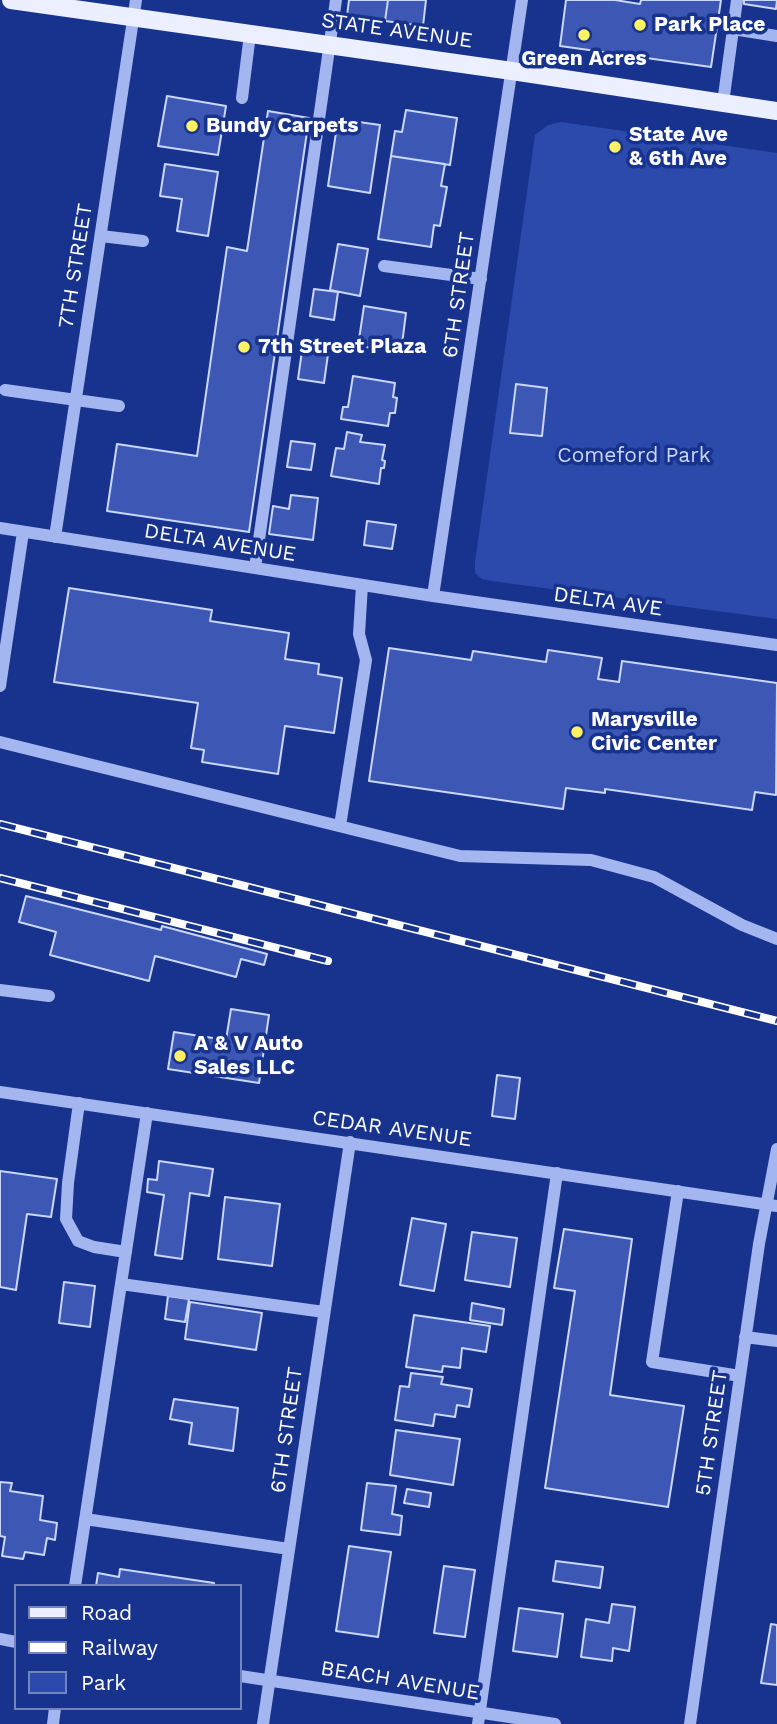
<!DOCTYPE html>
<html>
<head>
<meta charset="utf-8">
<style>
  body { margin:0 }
  #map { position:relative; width:777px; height:1724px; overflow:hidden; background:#18338e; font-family:"Work Sans",sans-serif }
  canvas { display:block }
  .legend { position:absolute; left:14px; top:1584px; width:228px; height:126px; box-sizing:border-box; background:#18338e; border:2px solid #7485bb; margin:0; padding:9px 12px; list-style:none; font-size:21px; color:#fff }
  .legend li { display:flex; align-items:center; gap:14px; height:35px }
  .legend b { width:35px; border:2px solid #7485bb }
</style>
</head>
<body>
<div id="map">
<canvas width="777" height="1724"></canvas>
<ul class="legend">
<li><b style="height:9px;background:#ecefff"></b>Road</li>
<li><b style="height:9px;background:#fff"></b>Railway</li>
<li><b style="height:19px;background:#2b4aac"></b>Park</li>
</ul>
</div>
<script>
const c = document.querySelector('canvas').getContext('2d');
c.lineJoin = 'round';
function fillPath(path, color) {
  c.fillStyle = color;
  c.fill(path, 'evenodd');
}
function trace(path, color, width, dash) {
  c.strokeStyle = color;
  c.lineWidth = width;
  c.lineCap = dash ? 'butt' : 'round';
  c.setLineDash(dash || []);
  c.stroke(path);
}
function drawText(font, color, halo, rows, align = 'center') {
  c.font = font + ' "Work Sans",sans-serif';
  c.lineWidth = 7;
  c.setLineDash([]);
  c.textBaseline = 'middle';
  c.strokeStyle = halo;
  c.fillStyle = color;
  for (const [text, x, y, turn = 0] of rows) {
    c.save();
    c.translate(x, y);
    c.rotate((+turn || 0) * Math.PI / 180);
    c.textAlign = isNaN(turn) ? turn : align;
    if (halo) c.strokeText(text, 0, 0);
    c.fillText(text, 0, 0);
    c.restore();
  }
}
fillPath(new Path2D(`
  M 561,122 L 777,153 L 777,619 L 491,581 L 482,579 L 475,573 L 475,562 L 535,135 L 548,125 Z`), '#2b4aac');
const building = new Path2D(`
  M 349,0 L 388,0 L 385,21 L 347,16 Z
  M 388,0 L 426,0 L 423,26 L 385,21 Z
  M 566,0 L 615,0 L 640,4 L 641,0 L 721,0 L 711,67 L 560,46 Z
  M 744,0 L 777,0 L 776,9 L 744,4 Z
  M 167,96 L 226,106 L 218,155 L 158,146 Z
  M 406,110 L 457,118 L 450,165 L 391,156 L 395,131 L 402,132 Z
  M 268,111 L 309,118 L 249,532 L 107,511 L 117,444 L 197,456 L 227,247 L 247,251 Z
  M 338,119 L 380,125 L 370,193 L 328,186 Z
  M 391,156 L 445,164 L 441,186 L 447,187 L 440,226 L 434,225 L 431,247 L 378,239 Z
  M 165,164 L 218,172 L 208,236 L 177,231 L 182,199 L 160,196 Z
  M 338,244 L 368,249 L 360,296 L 330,290 Z
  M 314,289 L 338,292 L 334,320 L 310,316 Z
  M 364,306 L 406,313 L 401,352 L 358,346 Z
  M 302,351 L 328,354 L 324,383 L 298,379 Z
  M 353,376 L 395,383 L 393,397 L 397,398 L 395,413 L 390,413 L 388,426 L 341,419 L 343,407 L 348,407 Z
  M 516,384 L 547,388 L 542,436 L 510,433 Z
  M 347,432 L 362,435 L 360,442 L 385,445 L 382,460 L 385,461 L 384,468 L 381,468 L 379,484 L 331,476 L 336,448 L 344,449 Z
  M 291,441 L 315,444 L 311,470 L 287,467 Z
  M 291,495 L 318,498 L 313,540 L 269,534 L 273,506 L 289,509 Z
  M 367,521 L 396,525 L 392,549 L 364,545 Z
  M 69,588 L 212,610 L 210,621 L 289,633 L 285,659 L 319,664 L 318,674 L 342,678 L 334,733 L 285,726 L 278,774 L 202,762 L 204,750 L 191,748 L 198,703 L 54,682 Z
  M 389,648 L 471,660 L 473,651 L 546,662 L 548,650 L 602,658 L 598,679 L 619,682 L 622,661 L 777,683 L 776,795 L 755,792 L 752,810 L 605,789 L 605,793 L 566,788 L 563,809 L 369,781 Z
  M 26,896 L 161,930 L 162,926 L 267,954 L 264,965 L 241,959 L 236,977 L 155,956 L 149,981 L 50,955 L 56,932 L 19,922 Z
  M 231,1009 L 269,1015 L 259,1083 L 168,1069 L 174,1032 L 226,1040 Z
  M 497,1075 L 520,1078 L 515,1119 L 492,1116 Z
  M 159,1161 L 213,1169 L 209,1196 L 190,1193 L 182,1259 L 155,1255 L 164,1195 L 147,1192 L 148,1179 L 157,1180 Z
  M 0,1171 L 57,1179 L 51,1217 L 27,1214 L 16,1290 L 0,1287 Z
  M 225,1197 L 280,1204 L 272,1266 L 218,1259 Z
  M 412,1218 L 446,1224 L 434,1291 L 400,1285 Z
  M 564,1229 L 632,1239 L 610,1395 L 684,1406 L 668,1507 L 545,1488 L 575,1291 L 554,1288 Z
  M 472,1232 L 517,1238 L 510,1287 L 465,1280 Z
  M 64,1282 L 95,1286 L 90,1327 L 59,1323 Z
  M 168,1296 L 189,1299 L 185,1322 L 165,1319 Z
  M 190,1302 L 262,1313 L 256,1350 L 185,1339 Z
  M 472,1303 L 504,1309 L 502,1325 L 470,1320 Z
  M 414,1315 L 490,1326 L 486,1352 L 462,1348 L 460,1368 L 443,1366 L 442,1372 L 406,1367 Z
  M 411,1373 L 443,1377 L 441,1384 L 472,1389 L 469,1407 L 457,1405 L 455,1417 L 435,1414 L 433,1426 L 395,1420 L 400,1386 L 409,1387 Z
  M 174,1399 L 238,1408 L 233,1451 L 189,1444 L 192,1423 L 170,1419 Z
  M 396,1430 L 460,1439 L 453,1485 L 390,1475 Z
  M 0,1482 L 12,1483 L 10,1491 L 43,1496 L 40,1520 L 57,1523 L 55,1540 L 47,1538 L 44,1555 L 25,1552 L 23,1559 L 2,1556 L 5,1537 L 0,1536 Z
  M 367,1483 L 396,1486 L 392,1514 L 402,1516 L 400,1535 L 361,1530 Z
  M 407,1489 L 431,1493 L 429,1507 L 404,1503 Z
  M 349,1546 L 391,1552 L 378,1637 L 336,1631 Z
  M 556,1561 L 603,1567 L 600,1588 L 553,1581 Z
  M 444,1566 L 475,1570 L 465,1637 L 434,1633 Z
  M 120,1569 L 214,1583 L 214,1586 L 96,1586 L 98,1573 L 119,1577 Z
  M 612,1604 L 635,1607 L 629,1651 L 613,1648 L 612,1661 L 581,1657 L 586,1619 L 609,1623 Z
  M 519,1608 L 563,1614 L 557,1657 L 513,1651 Z
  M 771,1624 L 777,1625 L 777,1685 L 761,1683 Z`);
fillPath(building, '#3c58b4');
trace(building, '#cad6fb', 2);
trace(new Path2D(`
  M 733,29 L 777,36
  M 242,98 L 250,34
  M 723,103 L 737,0
  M 101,236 L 143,241
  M 384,266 L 481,279
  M 5,390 L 119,406
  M 0,528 L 433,596 L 777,645
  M 55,537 L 136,0
  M 255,568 L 336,0
  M 433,596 L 522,0
  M 0,686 L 23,532
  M 0,742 L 460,856 L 591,860 L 654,877 L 742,925 L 777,939
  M 340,826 L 366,660 L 359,634 L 362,585
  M 0,990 L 49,996
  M 0,1092 L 777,1206
  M 79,1103 L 68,1183 L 66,1219 L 78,1241 L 94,1247 L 126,1252
  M 678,1191 L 652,1362 L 740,1376
  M 121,1284 L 324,1312
  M 745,1337 L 777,1341
  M 85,1519 L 289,1549
  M 75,1586 L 147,1113
  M 0,1639 L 16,1642
  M 240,1676 L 555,1724
  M 53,1724 L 55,1708
  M 263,1724 L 350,1142
  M 478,1724 L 557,1173
  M 690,1724 L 759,1244 L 777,1149`), '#a4b6ef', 12);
trace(new Path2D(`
  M 11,0 L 512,71 L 777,111`), '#ecefff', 18);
const rail = new Path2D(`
  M 0,824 L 777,1021
  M 0,878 L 328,961`);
trace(rail, '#fff', 8);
trace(rail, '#18338e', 5, [16]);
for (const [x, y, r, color] of [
  [640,25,7,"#fff262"],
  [584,35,7,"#fff262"],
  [192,126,7,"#fff262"],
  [615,147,7,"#fff262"],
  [244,347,7,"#fff262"],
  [577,732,7,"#fff262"],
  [180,1056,7,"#fff262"]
]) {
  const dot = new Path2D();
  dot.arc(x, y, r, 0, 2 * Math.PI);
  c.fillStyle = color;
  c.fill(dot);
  trace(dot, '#18338e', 2.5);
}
drawText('bold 21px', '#fff', '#18338e', [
  ["Park Place",654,25],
  ["Green Acres",584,59,"center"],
  ["Bundy Carpets",206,126],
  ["State Ave",629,135],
  ["& 6th Ave",629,159],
  ["7th Street Plaza",258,347],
  ["Marysville",591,720],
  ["Civic Center",591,744],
  ["A & V Auto",194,1044],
  ["Sales LLC",194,1068]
], 'left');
drawText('21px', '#fff', '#18338e', [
  ["STATE AVENUE",397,31,8],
  ["7TH STREET",76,266,-81],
  ["6TH STREET",459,295,-82],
  ["DELTA AVENUE",220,543,9],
  ["DELTA AVE",608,602,8],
  ["CEDAR AVENUE",392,1129,8],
  ["6TH STREET",287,1430,-82],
  ["5TH STREET",712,1433,-82],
  ["BEACH AVENUE",400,1681,9]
]);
drawText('21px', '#cad6fb', '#18338e', [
  ["Comeford Park",634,456]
]);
</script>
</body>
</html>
